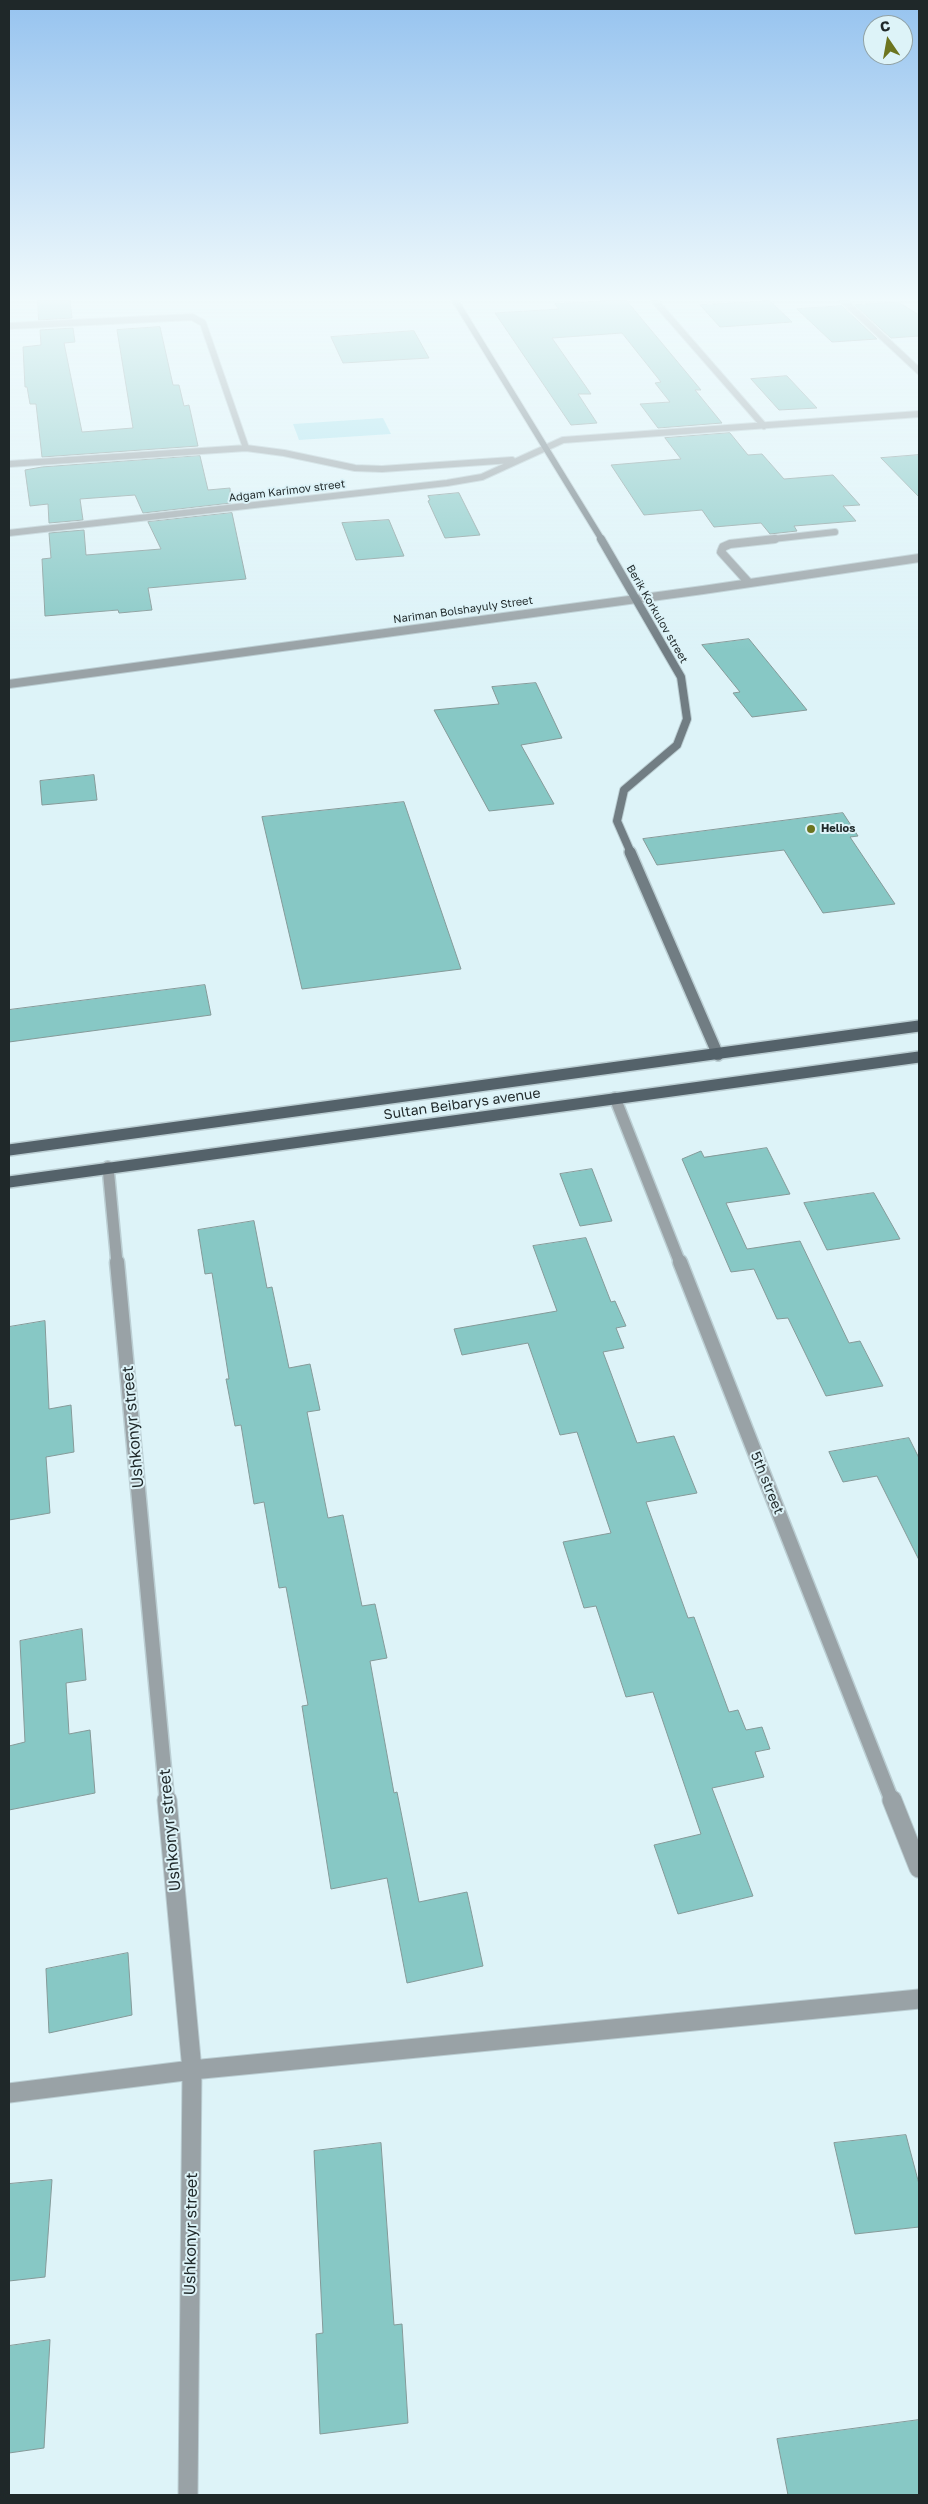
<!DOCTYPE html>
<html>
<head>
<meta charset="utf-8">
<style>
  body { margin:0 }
  #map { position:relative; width:928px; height:2504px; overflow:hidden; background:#ddf3f8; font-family:"Golos Text",sans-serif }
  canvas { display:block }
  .frame { position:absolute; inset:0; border:10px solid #1f2829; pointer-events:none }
  .north { position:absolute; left:863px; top:15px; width:50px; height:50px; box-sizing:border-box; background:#ddf3f8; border:1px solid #91a2a5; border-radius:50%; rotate:348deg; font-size:14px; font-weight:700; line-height:20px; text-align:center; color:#1f2829 }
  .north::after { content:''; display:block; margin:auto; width:18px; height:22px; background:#6c7520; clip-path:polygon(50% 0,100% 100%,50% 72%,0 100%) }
</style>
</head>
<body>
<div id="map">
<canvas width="928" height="2504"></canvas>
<div class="frame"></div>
<div class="north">С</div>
</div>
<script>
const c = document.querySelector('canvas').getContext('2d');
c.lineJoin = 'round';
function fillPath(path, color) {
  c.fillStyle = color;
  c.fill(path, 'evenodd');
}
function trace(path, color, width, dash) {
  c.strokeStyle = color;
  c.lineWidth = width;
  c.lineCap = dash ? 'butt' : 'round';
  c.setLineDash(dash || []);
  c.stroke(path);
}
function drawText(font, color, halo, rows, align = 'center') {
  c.font = font + ' "Golos Text",sans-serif';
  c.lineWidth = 4;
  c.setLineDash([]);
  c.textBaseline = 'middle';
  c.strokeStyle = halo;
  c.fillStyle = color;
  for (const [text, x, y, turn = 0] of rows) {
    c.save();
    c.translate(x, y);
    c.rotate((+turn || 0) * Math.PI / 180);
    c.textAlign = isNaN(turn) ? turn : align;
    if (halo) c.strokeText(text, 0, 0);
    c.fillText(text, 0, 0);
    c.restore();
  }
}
fillPath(new Path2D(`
  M 383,418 L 391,434 L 299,440 L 293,424 Z`), '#ade3ee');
const building = new Path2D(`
  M 38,300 L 70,300 L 72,318 L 39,320 Z
  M 626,300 L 701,390 L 695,390 L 722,423 L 658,428 L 640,404 L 670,402 L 655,383 L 661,382 L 622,333 L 552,338 L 591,394 L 578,394 L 597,423 L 571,425 L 495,313 L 559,309 L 555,304 Z
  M 770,301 L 792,322 L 720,327 L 700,305 Z
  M 898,302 L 919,315 L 919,336 L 891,338 L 855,305 Z
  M 842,306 L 877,339 L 832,342 L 797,309 Z
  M 160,327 L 173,385 L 179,385 L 184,406 L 189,405 L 198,446 L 42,457 L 36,404 L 30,404 L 27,387 L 25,387 L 23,347 L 41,345 L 40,330 L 73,328 L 75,342 L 64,343 L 82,432 L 133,428 L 117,330 Z
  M 414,331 L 429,358 L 343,363 L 331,337 Z
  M 787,376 L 817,408 L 779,410 L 751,379 Z
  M 730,433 L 748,455 L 762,454 L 784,479 L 833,475 L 860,505 L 843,506 L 856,521 L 794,526 L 797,531 L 770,534 L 761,523 L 714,527 L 702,510 L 644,515 L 611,465 L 681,459 L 665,438 Z
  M 919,455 L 919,497 L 881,458 Z
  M 200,456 L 208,490 L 230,488 L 231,503 L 143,513 L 135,495 L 80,499 L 83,520 L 49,523 L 48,504 L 30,506 L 25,470 L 42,467 Z
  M 459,493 L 480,535 L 445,538 L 428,501 L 430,500 L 428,496 Z
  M 232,513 L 246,579 L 148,588 L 152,610 L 119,613 L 118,610 L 45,616 L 42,559 L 51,558 L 49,533 L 84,530 L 86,555 L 161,549 L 148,522 Z
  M 389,520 L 404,556 L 356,560 L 342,523 Z
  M 749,639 L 807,710 L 752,717 L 733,693 L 740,692 L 702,645 Z
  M 536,683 L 562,738 L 521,745 L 554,804 L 489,811 L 434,710 L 499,704 L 492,687 Z
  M 94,775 L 97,800 L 42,805 L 40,781 Z
  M 404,802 L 461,969 L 302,989 L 262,817 Z
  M 843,813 L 858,836 L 850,837 L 895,904 L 823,913 L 784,850 L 657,865 L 643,839 Z
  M 205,985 L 211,1015 L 9,1042 L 9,1010 Z
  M 767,1148 L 790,1194 L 726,1203 L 747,1249 L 800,1241 L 849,1343 L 860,1341 L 883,1386 L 826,1396 L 788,1318 L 777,1319 L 754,1269 L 731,1272 L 682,1159 L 701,1151 L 704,1157 Z
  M 592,1169 L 612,1221 L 580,1226 L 560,1174 Z
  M 874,1193 L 900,1239 L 827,1250 L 804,1203 Z
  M 254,1221 L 267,1288 L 272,1287 L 289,1368 L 310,1364 L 320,1410 L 307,1412 L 328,1518 L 343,1515 L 362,1606 L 375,1604 L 387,1658 L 370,1661 L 394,1793 L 397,1792 L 419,1902 L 467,1892 L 483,1966 L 407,1983 L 387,1878 L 331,1889 L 302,1706 L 308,1705 L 286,1587 L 279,1588 L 264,1502 L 254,1504 L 241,1425 L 235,1426 L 226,1379 L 229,1379 L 212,1273 L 205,1274 L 198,1230 Z
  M 586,1238 L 611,1302 L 615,1301 L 626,1326 L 616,1328 L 624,1348 L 603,1352 L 637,1443 L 674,1436 L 697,1493 L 646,1502 L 688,1618 L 694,1617 L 729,1712 L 738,1710 L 746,1730 L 762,1727 L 770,1749 L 755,1752 L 764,1777 L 712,1788 L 753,1896 L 678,1914 L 654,1845 L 701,1834 L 653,1692 L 626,1697 L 596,1606 L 584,1608 L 563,1542 L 611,1533 L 577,1432 L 560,1435 L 528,1343 L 462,1355 L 454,1329 L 557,1311 L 533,1246 Z
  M 45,1321 L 49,1409 L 71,1405 L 74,1452 L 46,1457 L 50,1513 L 9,1520 L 9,1327 Z
  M 909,1438 L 919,1458 L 919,1560 L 877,1476 L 843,1482 L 829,1452 Z
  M 82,1629 L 86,1680 L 66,1683 L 69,1734 L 90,1730 L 95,1793 L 9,1810 L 9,1746 L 25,1742 L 20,1641 Z
  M 128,1953 L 132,2015 L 49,2033 L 46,1969 Z
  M 906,2135 L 919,2184 L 919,2227 L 855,2234 L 834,2143 Z
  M 381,2143 L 394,2325 L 402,2324 L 408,2423 L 320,2434 L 316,2334 L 323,2333 L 314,2151 Z
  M 52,2180 L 45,2277 L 9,2281 L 9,2184 Z
  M 50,2340 L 44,2448 L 9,2453 L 9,2346 Z
  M 919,2420 L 919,2495 L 788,2495 L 777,2439 Z`);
fillPath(building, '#87c8c5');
trace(building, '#859a99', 1);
const streetFar4 = new Path2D(`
  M 654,300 L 764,426
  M 843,300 L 919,371
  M 9,326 L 192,317 L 203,323 L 246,448
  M 9,464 L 246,448 L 284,453 L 355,468 L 382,469 L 512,460
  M 9,533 L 447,483 L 482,477 L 563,440 L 919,414
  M 764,540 L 835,532`);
const streetFar3 = new Path2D(`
  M 749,583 L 721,552 L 723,547 L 730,544 L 775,539
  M 9,684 L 703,590 L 919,558`);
const streetFar2 = new Path2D(`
  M 615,1098 L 680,1263
  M 108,1167 L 117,1263`);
const streetFar1 = new Path2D(`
  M 117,1262 L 167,1801
  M 680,1262 L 892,1801`);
const street = new Path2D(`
  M 167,1800 L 192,2070 L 188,2495
  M 892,1800 L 919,1868
  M 9,2093 L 192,2070 L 919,1999`);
const secondaryFar2 = new Path2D(`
  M 455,300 L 602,540`);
const secondaryFar1 = new Path2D(`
  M 601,539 L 681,677 L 687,719 L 677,745 L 624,790 L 617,821 L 631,853`);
const secondary = new Path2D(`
  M 630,852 L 718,1055`);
const primary = new Path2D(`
  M 9,1150 L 919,1026
  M 9,1182 L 919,1057`);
trace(streetFar4, '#bbced3', 8);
trace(streetFar3, '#bbced3', 10);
trace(streetFar2, '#bbced3', 14);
trace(streetFar1, '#bbced3', 17);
trace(street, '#bbced3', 21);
trace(secondaryFar2, '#bbced3', 8);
trace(secondaryFar1, '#bbced3', 10);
trace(secondary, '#bbced3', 14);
trace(primary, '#bbced3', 14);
trace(streetFar4, '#99a2a6', 6);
trace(streetFar3, '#99a2a6', 8);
trace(streetFar2, '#99a2a6', 11);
trace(streetFar1, '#99a2a6', 14);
trace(street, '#99a2a6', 19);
trace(secondaryFar2, '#717d83', 6);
trace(secondaryFar1, '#717d83', 8);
trace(secondary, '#717d83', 11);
trace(primary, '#54626a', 11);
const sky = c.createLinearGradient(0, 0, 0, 651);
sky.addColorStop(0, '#96c3ef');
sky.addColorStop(0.46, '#f0fafc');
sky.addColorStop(1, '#f0fafc00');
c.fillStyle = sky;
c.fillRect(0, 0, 928, 651);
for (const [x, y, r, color] of [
  [811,829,5,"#6c7520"]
]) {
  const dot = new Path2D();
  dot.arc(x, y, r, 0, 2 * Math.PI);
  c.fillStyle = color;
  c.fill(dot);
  trace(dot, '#ddf3f8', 2);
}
drawText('11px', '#1f2829', '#ddf3f8', [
  ["Adgam Karimov street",287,491,-7],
  ["Nariman Bolshayuly Street",463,610,-8],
  ["Berik Korkulov street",657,614,60]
]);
drawText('bold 11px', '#1f2829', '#ddf3f8', [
  ["Helios",821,829]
], 'left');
drawText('14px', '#1f2829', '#ddf3f8', [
  ["Sultan Beibarys avenue",462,1104,-8],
  ["5th street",767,1483,68]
]);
drawText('16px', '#1f2829', '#ddf3f8', [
  ["Ushkonyr street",133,1427,-95],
  ["Ushkonyr street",170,1830,-95],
  ["Ushkonyr street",191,2234,-89]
]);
</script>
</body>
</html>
